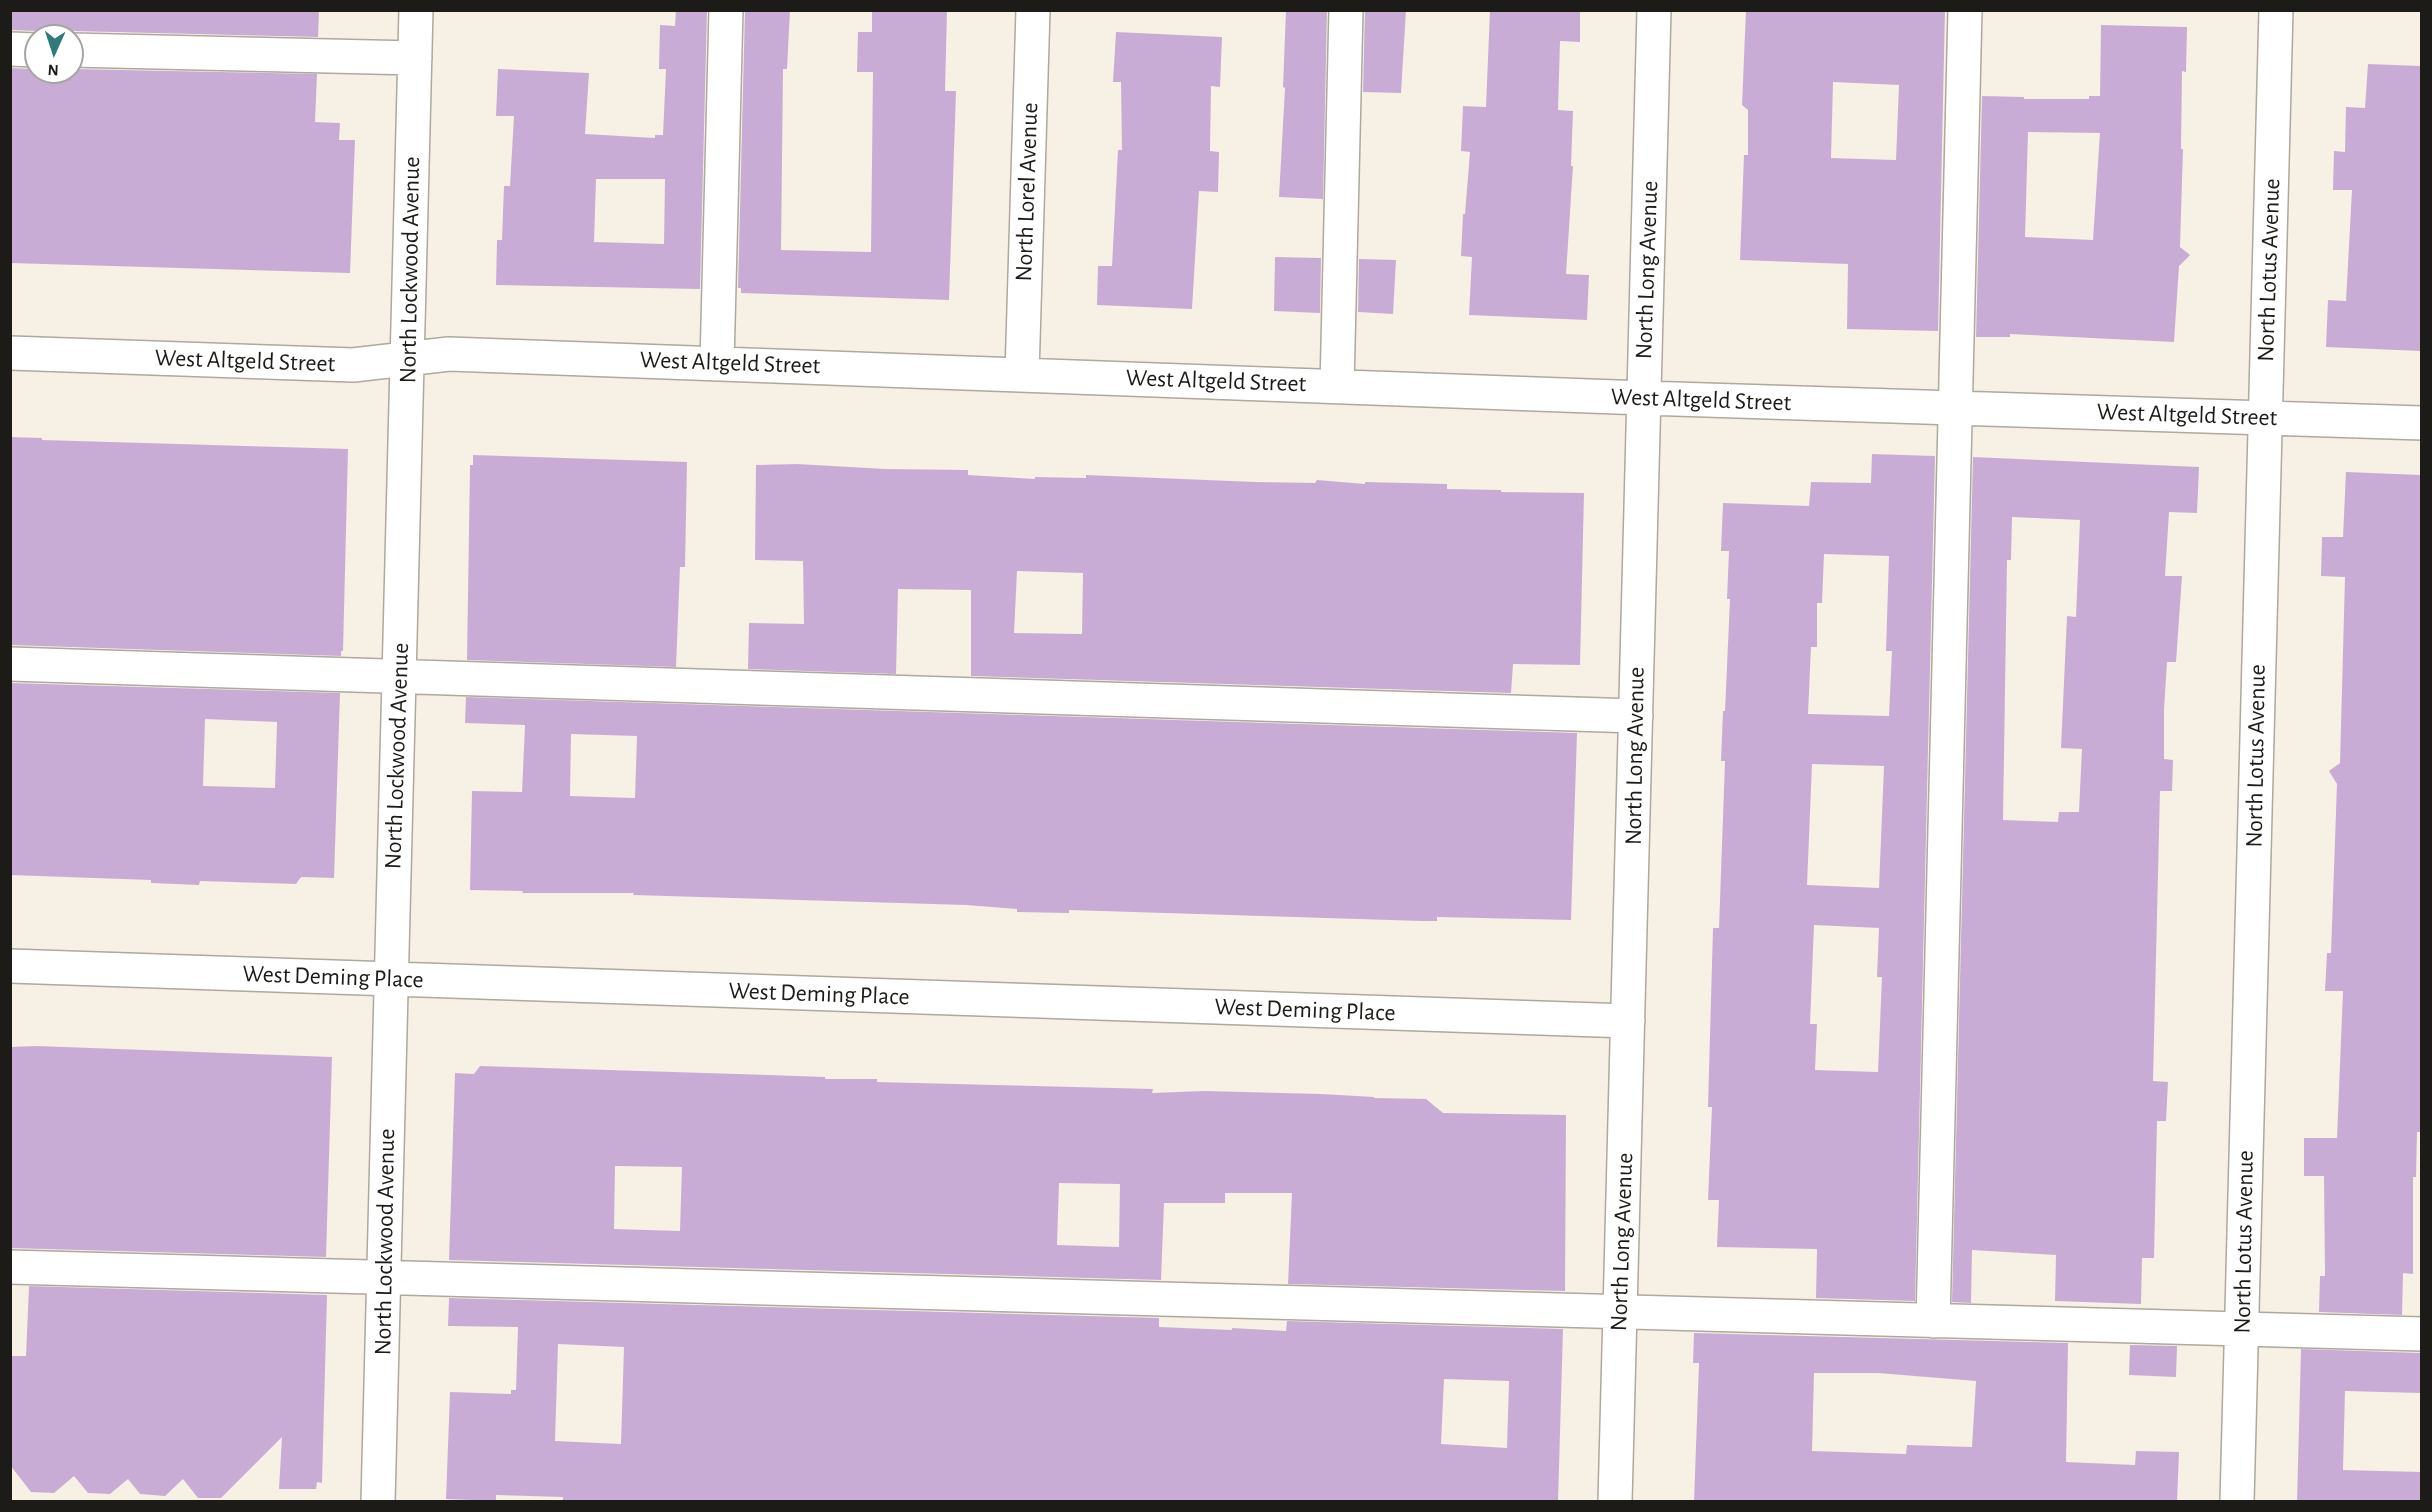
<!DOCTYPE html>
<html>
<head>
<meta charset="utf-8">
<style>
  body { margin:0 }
  #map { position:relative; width:2432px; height:1512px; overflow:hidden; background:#f7f1e5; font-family:"Alegreya Sans",sans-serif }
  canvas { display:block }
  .frame { position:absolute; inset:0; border:12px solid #1d1b17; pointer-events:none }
  .north { position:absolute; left:24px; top:24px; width:60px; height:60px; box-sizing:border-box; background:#fff; border:2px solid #a5a4a2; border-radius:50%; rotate:183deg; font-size:16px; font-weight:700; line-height:24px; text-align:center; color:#1d1b17 }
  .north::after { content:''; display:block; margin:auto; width:21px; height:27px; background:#317a7a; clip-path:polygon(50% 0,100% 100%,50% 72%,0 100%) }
</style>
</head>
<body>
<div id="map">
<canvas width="2432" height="1512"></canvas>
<div class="frame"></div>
<div class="north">N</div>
</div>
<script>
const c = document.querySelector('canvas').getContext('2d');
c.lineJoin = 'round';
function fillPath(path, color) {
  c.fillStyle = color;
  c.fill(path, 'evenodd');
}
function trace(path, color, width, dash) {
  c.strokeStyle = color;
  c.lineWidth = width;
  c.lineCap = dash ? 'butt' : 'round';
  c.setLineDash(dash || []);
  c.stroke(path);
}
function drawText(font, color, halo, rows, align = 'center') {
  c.font = font + ' "Alegreya Sans",sans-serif';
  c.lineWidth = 5;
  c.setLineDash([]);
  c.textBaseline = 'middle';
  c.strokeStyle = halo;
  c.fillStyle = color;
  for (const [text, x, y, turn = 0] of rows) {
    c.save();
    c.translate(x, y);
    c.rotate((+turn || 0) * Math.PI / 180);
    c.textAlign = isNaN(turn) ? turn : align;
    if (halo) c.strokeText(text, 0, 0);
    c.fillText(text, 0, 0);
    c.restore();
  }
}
fillPath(new Path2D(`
  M 10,10 L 319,10 L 318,37 L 72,31 L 60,36 L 48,36 L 37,31 L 10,30 Z
  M 676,10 L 707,10 L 700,289 L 496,285 L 497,240 L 502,240 L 504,186 L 510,186 L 514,116 L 496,116 L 498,69 L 589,73 L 585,134 L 655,138 L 655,135 L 663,135 L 666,69 L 659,69 L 660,25 L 675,26 ZM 596,179 L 665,179 L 664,244 L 594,242 Z
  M 745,10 L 790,10 L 787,69 L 783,69 L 781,250 L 871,252 L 873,72 L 857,72 L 858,32 L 872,32 L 872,10 L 947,10 L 945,91 L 956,91 L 949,300 L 741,293 L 741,288 L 738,288 Z
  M 1286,10 L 1327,10 L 1323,199 L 1279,197 L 1285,88 L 1283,87 Z
  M 1365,10 L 1406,10 L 1401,93 L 1363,92 Z
  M 1490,10 L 1580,10 L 1580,42 L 1560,41 L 1558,110 L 1573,111 L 1571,166 L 1573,166 L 1566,274 L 1589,275 L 1587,320 L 1469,315 L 1472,257 L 1461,256 L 1463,214 L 1465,214 L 1470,152 L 1461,151 L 1463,106 L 1486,107 Z
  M 1746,10 L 1945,10 L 1938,331 L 1847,329 L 1848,264 L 1740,260 L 1744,155 L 1748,155 L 1748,110 L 1742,105 ZM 1833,82 L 1899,85 L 1896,160 L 1831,158 Z
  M 2101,25 L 2187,27 L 2186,72 L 2182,71 L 2181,149 L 2183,149 L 2180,247 L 2190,255 L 2179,266 L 2174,342 L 2010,334 L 2010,337 L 1976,337 L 1982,96 L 2024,97 L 2024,99 L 2089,99 L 2089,96 L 2100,96 ZM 2028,132 L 2100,133 L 2093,240 L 2025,237 Z
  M 1116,32 L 1222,37 L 1220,87 L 1211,86 L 1210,151 L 1219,152 L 1218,192 L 1199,191 L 1192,309 L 1097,305 L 1098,266 L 1112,266 L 1118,150 L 1122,150 L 1121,82 L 1113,82 Z
  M 2368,64 L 2421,66 L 2421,351 L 2326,347 L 2328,300 L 2346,301 L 2352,190 L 2333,190 L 2334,151 L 2345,152 L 2346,107 L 2365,108 Z
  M 10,68 L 36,69 L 36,72 L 72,72 L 72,69 L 317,74 L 315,122 L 340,123 L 339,140 L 355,140 L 350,273 L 10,263 Z
  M 1275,257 L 1321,258 L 1320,313 L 1274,311 Z
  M 1359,259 L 1396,260 L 1393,314 L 1358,312 Z
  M 10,437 L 42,438 L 42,440 L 348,449 L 343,651 L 341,651 L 341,656 L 10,645 Z
  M 1872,454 L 1935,456 L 1915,1301 L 1816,1298 L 1817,1249 L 1717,1247 L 1719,1200 L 1708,1200 L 1712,1107 L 1708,1107 L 1713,928 L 1719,928 L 1725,761 L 1721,761 L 1723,711 L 1725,711 L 1730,599 L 1727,599 L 1729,551 L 1721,551 L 1723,503 L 1809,506 L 1811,482 L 1871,483 ZM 1824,554 L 1889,556 L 1886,651 L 1892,651 L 1889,716 L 1808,714 L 1811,647 L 1817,647 L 1817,603 L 1822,603 ZM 1812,764 L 1884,766 L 1879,888 L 1807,885 ZM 1814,925 L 1879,928 L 1877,977 L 1882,977 L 1878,1072 L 1815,1070 L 1817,1024 L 1810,1024 Z
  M 473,455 L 687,462 L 685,567 L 680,567 L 676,667 L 467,660 L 470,465 L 473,465 Z
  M 1973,457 L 2199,467 L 2197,513 L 2169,512 L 2165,576 L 2182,576 L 2176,662 L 2167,662 L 2164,710 L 2164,759 L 2173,760 L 2172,791 L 2160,791 L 2153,1081 L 2168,1082 L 2166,1121 L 2157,1121 L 2154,1258 L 2142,1258 L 2141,1304 L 2055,1301 L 2056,1255 L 1972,1250 L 1971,1303 L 1952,1302 ZM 2012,517 L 2080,520 L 2076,617 L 2067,616 L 2061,748 L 2082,749 L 2079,812 L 2059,812 L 2058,822 L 2003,820 L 2007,560 L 2011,560 Z
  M 797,464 L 885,469 L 968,470 L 968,475 L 1035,479 L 1035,477 L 1086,478 L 1086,475 L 1255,482 L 1315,483 L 1317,480 L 1365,484 L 1365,482 L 1447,484 L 1447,489 L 1501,490 L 1501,492 L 1584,493 L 1580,665 L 1513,664 L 1511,693 L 971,676 L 971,590 L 898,589 L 896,674 L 748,669 L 749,623 L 804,624 L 803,561 L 755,560 L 756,465 ZM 1017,571 L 1083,573 L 1082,634 L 1014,633 Z
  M 2346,472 L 2421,475 L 2421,1132 L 2417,1132 L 2416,1177 L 2413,1177 L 2413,1274 L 2403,1273 L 2402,1315 L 2319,1312 L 2320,1276 L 2325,1276 L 2324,1176 L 2304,1176 L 2304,1138 L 2337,1138 L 2343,991 L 2325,991 L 2327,953 L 2331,953 L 2337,784 L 2329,771 L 2340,763 L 2345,577 L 2321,576 L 2322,537 L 2343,537 Z
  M 10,683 L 340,693 L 334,878 L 301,877 L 296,884 L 200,881 L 199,885 L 151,883 L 151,880 L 10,875 ZM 205,719 L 277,722 L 275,788 L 203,786 Z
  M 466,697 L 1577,733 L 1571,920 L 1437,917 L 1437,921 L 1422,921 L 1069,910 L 1069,913 L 1017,912 L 1017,909 L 966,905 L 633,895 L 634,893 L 522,893 L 523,891 L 470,890 L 472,791 L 522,792 L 525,725 L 465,723 ZM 571,734 L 637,736 L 635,798 L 570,796 Z
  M 37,1046 L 332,1057 L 326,1257 L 10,1248 L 10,1047 Z
  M 480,1066 L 769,1075 L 825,1077 L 825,1079 L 877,1079 L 877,1082 L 1153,1089 L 1152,1093 L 1204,1091 L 1321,1094 L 1374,1097 L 1374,1098 L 1426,1099 L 1443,1113 L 1566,1115 L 1565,1291 L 1288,1284 L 1292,1193 L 1225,1193 L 1225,1203 L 1164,1203 L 1161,1280 L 449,1260 L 455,1073 L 474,1074 ZM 615,1166 L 682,1167 L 680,1231 L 614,1229 ZM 1059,1183 L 1120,1184 L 1119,1247 L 1057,1245 Z
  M 29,1286 L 327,1295 L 322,1483 L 317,1482 L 316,1489 L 279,1489 L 282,1437 L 221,1498 L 198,1498 L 183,1479 L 165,1496 L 140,1494 L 128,1479 L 110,1494 L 88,1493 L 74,1476 L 54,1493 L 31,1492 L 10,1465 L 10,1356 L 26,1356 Z
  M 449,1298 L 1159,1318 L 1159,1327 L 1232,1330 L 1232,1328 L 1286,1331 L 1287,1321 L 1563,1329 L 1558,1502 L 625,1502 L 563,1500 L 563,1497 L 496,1495 L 496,1501 L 446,1499 L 450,1392 L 511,1394 L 511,1390 L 516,1390 L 518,1327 L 448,1326 ZM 558,1344 L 624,1347 L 621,1444 L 555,1441 ZM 1444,1379 L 1509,1381 L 1507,1448 L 1441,1444 Z
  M 1694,1333 L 2068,1343 L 2066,1462 L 2135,1465 L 2136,1451 L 2179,1452 L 2177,1502 L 1694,1502 L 1699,1363 L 1693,1363 ZM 1814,1373 L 1878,1373 L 1976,1381 L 1972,1447 L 1907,1445 L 1906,1454 L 1812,1451 Z
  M 2130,1345 L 2177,1346 L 2176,1377 L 2129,1375 Z
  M 2301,1349 L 2421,1353 L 2421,1393 L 2345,1391 L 2343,1470 L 2421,1472 L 2421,1502 L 2297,1502 Z`), '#c9acd5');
const minor = new Path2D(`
  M 10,49 L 36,50
  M 72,50 L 415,58
  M 10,353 L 353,365 L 449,354 L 1644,398 L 2422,423
  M 717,363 L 726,10
  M 1022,374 L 1033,10
  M 1337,386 L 1346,10
  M 10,664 L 1636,716
  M 10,966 L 1628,1021
  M 10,1267 L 2422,1334
  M 1933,1321 L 1965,10
  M 378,1502 L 416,10
  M 1615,1502 L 1654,10
  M 2237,1502 L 2276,10`);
trace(minor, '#aea89d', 36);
trace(minor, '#fff', 33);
drawText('24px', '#1d1b17', '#fff', [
  ["North Lorel Avenue",1027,192,-88],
  ["North Lockwood Avenue",410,270,-89],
  ["North Long Avenue",1647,270,-88],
  ["North Lotus Avenue",2269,270,-88],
  ["West Altgeld Street",245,361,2],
  ["West Altgeld Street",730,363,2],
  ["West Altgeld Street",1216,381,2],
  ["West Altgeld Street",1701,400,2],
  ["West Altgeld Street",2187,415,2],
  ["North Lockwood Avenue",397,756,-88],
  ["North Long Avenue",1635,756,-89],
  ["North Lotus Avenue",2256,756,-89],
  ["West Deming Place",333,977,2],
  ["West Deming Place",819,994,2],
  ["West Deming Place",1305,1010,2],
  ["North Lockwood Avenue",385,1242,-89],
  ["North Long Avenue",1622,1242,-88],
  ["North Lotus Avenue",2244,1242,-89]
]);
</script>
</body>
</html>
